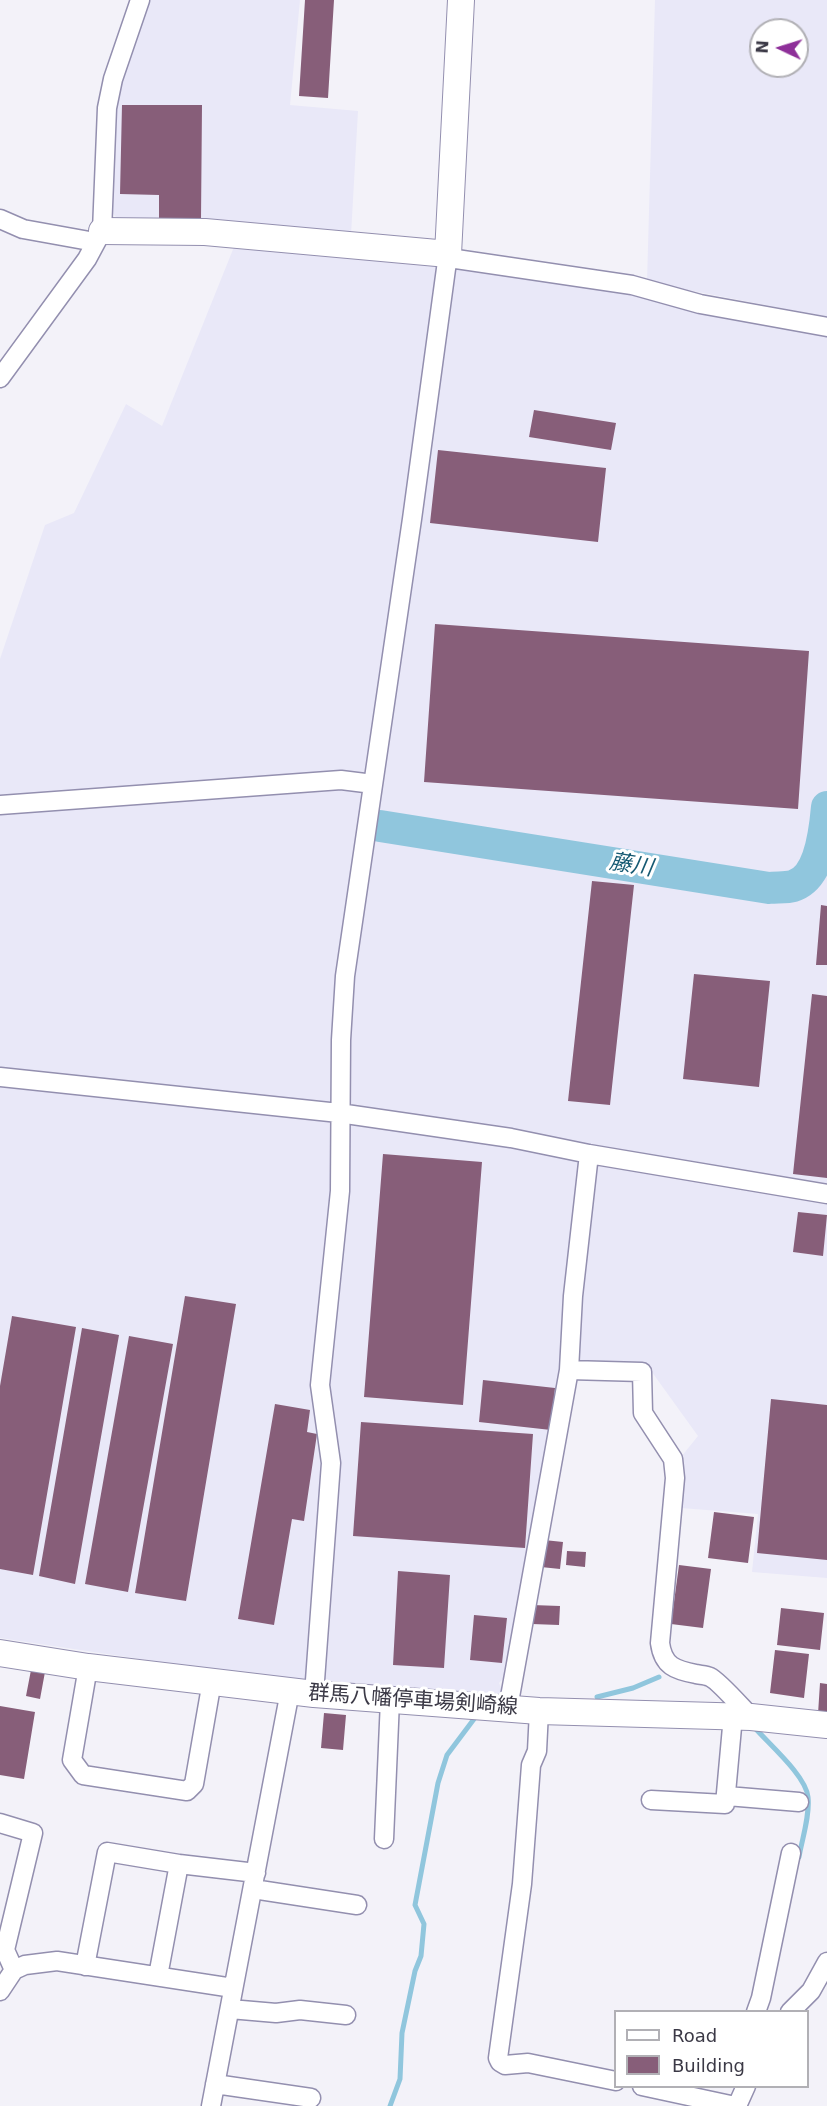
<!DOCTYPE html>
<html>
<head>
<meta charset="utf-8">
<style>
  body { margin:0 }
  #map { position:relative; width:827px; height:2106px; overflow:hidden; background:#f3f2f9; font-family:"DejaVu Sans",sans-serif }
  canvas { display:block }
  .legend { position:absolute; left:614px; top:2010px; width:195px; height:78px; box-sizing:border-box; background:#fff; border:2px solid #b1b0b5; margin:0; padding:8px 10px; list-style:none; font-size:18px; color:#3b3946 }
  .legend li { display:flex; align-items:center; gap:12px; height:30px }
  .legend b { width:30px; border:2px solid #b1b0b5 }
  .north { position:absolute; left:749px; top:18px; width:60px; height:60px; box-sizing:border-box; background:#fff; border:2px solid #b1b0b5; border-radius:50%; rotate:274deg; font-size:16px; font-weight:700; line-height:24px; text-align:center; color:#3b3946 }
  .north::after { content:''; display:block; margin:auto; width:21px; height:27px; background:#8e2f99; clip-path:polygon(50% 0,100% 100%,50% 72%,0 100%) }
</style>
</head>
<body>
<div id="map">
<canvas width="827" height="2106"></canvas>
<ul class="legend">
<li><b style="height:8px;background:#fff"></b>Road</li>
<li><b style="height:16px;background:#875e79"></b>Building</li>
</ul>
<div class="north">N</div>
</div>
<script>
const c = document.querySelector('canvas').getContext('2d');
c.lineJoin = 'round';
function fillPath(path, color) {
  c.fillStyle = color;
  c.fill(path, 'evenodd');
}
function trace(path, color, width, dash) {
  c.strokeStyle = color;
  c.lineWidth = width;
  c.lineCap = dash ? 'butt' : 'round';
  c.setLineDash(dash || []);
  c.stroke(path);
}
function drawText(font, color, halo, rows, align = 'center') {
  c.font = font + ' "DejaVu Sans","Noto Sans JP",sans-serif';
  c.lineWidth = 6;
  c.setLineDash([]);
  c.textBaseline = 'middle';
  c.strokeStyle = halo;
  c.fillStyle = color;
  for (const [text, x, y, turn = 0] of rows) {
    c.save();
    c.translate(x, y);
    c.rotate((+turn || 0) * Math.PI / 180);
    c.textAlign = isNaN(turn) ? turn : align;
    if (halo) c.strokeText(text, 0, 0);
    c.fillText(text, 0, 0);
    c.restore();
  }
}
fillPath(new Path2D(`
  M 147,0 L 300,0 L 290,105 L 358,111 L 351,235 L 120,221 L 112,213 L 115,104 Z
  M 655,0 L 827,0 L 827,317 L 647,282 ZM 761,30 L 797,30 L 797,66 L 761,66 Z
  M 236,242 L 354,254 L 630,289 L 827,335 L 827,1578 L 752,1572 L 758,1514 L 681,1508 L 684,1481 L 677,1462 L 698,1436 L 649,1368 L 575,1364 L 511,1670 L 499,1683 L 503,1692 L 501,1694 L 331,1684 L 214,1670 L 0,1638 L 0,659 L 45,525 L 74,513 L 126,404 L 162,426 Z`), '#e9e8f8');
trace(new Path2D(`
  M 597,1697 L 633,1688 L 659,1677
  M 755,1728 C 770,1745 806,1776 808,1797 C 810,1816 802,1839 799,1857
  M 390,2106 L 400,2079 L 402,2033 L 415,1971 L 421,1956 L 424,1924 L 415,1905 L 438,1783 L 447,1755 L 474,1719`), '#90c6dd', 5);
trace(new Path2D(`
  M 380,826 L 769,888 C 776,887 786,888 793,886 C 820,878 825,830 827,807`), '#90c6dd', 32);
fillPath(new Path2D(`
  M 305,0 L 334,0 L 328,98 L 299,96 Z
  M 122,105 L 202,105 L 201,219 L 159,218 L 159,195 L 120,194 Z
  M 534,410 L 616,423 L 611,450 L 529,437 Z
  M 438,450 L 606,468 L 598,542 L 430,523 Z
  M 435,624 L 809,651 L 798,809 L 424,782 Z
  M 592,881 L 634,885 L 610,1105 L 568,1101 Z
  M 821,905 L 827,906 L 827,965 L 816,965 Z
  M 694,974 L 770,981 L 759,1087 L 683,1079 Z
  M 812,994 L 827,996 L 827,1178 L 793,1174 Z
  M 383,1154 L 482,1162 L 463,1405 L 364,1397 Z
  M 798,1212 L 827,1215 L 823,1256 L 793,1252 Z
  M 185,1296 L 236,1304 L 186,1601 L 135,1593 Z
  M 12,1316 L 76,1327 L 33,1575 L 0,1569 L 0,1386 Z
  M 82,1328 L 119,1335 L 75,1584 L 39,1576 Z
  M 129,1336 L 173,1344 L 128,1592 L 85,1584 Z
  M 483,1380 L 555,1388 L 551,1430 L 479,1422 Z
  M 771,1399 L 827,1405 L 827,1560 L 757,1553 Z
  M 275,1404 L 310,1410 L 307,1432 L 317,1434 L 304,1521 L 292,1519 L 274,1625 L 238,1619 Z
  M 361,1422 L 533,1434 L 525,1548 L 353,1536 Z
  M 714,1512 L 754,1517 L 748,1563 L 708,1558 Z
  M 544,1540 L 563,1542 L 560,1569 L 541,1567 Z
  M 567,1551 L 586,1552 L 585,1567 L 566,1565 Z
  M 679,1565 L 711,1569 L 703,1628 L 671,1624 Z
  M 398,1571 L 450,1575 L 444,1668 L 393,1665 Z
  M 532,1605 L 560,1606 L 559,1625 L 532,1624 Z
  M 781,1608 L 824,1613 L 820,1650 L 777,1645 Z
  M 474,1615 L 507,1618 L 502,1663 L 470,1660 Z
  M 775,1650 L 809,1654 L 804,1698 L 770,1693 Z
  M 31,1670 L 45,1672 L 40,1699 L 26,1696 Z
  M 820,1683 L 827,1684 L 827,1715 L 818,1714 Z
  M 0,1706 L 35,1712 L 24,1779 L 0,1775 Z
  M 324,1713 L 346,1715 L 343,1750 L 321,1748 Z`), '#875e79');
const street = new Path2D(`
  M 0,219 L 23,229 L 95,242
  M 0,378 L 87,259 L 102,231 L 107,108 L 113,79 L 140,0
  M 0,805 L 341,780 L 373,784
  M 0,1077 L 339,1113 L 511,1138 L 589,1154 L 827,1194
  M 569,1370 L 642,1372 L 643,1413 L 673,1459 L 675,1478 L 660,1643 C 663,1666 675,1670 696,1674 C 700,1675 706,1675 710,1677 C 719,1681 743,1709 751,1717
  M 88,1667 L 72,1760 L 83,1775 L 187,1791 L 194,1784 L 212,1681
  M 314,1694 L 331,1463 L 320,1385 L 340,1191 L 341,1040 L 345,976 L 412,519 L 448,254 L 456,259 L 632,285 L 700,304 L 827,327
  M 508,1708 L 569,1370 L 573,1296 L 589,1154
  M 539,1711 L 537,1751 L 531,1765 L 522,1884 L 498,2058 L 500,2062 L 505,2065 L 528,2063 L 616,2081
  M 727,1796 L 799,1802
  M 651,1800 L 725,1804 L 733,1716
  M 0,1823 L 33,1833 L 5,1950 L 14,1970
  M 384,1839 L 390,1700
  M 253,1889 L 357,1905
  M 85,1966 L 107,1852 L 179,1864 L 256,1873
  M 158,1976 L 179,1864
  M 0,1991 L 14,1970 L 25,1965 L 57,1961 L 233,1988
  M 230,2009 L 276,2013 L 300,2010 L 346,2015
  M 756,2012 L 761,1998 L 791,1853
  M 790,2012 L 811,1991 L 827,1962
  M 215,2084 L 311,2098
  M 642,2086 L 735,2106
  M 211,2106 L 290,1691
  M 737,2106 L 746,2086`);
const secondary = new Path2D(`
  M 102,231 L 205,232 L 448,254 L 461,0
  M 0,1653 L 88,1667 L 314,1694 L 539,1711 L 751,1717 L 827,1725`);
trace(street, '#938faf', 21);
trace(secondary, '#938faf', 28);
trace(street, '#fff', 18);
trace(secondary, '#fff', 26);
drawText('21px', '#3b3946', '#fff', [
  ["群馬八幡停車場剣崎線",413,1701,4]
]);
drawText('italic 22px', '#165a73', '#fff', [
  ["藤川",631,866,9]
]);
</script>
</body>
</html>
